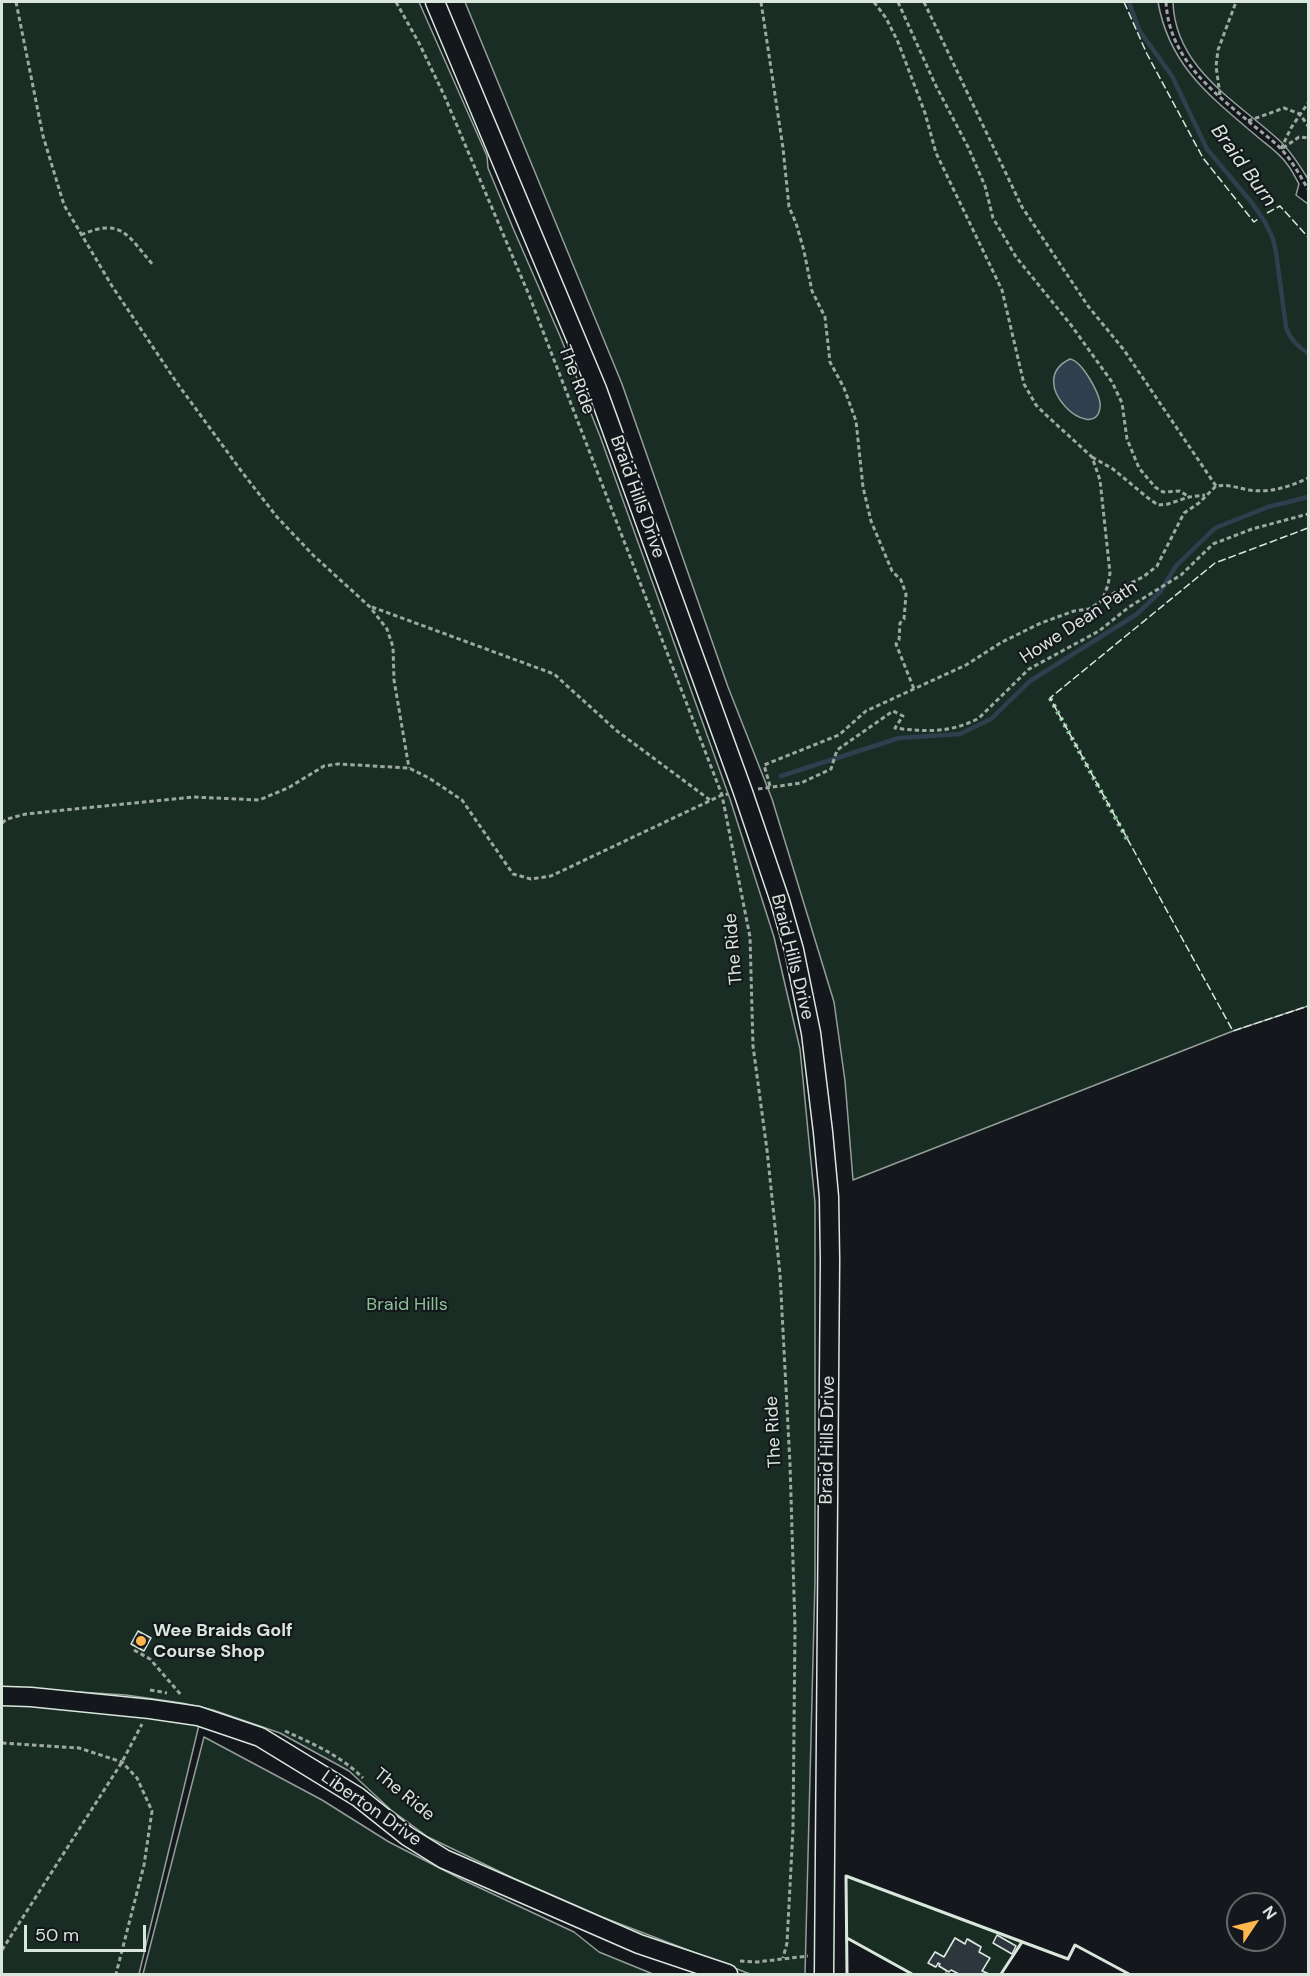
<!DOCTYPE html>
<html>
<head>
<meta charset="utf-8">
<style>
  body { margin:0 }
  #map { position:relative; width:1310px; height:1976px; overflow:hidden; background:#14181c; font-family:"DM Sans",sans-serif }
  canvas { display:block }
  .frame { position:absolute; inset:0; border:3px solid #d8e6dc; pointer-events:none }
  .north { position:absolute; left:1226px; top:1892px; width:60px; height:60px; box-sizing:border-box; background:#14181c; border:2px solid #626a69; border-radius:50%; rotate:55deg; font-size:16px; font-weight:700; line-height:24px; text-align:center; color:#d8e6dc }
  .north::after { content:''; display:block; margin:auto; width:21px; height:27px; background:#ffb74d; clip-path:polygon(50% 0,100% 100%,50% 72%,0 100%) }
  .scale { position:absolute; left:24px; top:1925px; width:122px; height:27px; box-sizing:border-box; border:3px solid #d8e6dc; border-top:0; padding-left:8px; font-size:18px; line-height:21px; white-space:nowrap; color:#d8e6dc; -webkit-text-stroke:4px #14181c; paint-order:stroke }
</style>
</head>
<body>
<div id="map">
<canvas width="1310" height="1976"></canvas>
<div class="frame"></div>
<div class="north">N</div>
<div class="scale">50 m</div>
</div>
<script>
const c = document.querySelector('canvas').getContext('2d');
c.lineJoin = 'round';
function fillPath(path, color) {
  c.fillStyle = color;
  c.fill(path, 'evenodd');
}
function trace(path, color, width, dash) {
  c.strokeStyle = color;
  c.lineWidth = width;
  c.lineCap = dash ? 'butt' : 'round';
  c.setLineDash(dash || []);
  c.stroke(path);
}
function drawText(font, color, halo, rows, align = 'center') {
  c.font = font + ' "DM Sans",sans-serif';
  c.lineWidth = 4.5;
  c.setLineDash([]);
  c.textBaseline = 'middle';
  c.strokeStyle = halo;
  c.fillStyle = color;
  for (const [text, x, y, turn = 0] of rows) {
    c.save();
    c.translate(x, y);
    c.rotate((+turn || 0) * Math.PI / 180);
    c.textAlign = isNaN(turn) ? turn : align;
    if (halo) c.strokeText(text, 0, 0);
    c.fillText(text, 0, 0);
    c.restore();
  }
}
const green = new Path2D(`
  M 2,2 L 419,2 L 487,156 L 488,168 L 513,228 L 560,336 L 600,436 L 730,799 L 774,937 L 800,1049 L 815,1203 L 815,1580 L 805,1974 L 750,1974 L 602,1917 L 513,1878 L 428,1837 L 391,1810 L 349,1771 L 280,1733 L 213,1710 L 182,1703 L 126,1695 L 47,1690 L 2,1689 Z
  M 465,2 L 1158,2 C 1169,64 1207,94 1253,133 C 1264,143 1279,152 1287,164 C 1292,170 1295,177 1299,184 L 1296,195 L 1308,204 L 1308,1006 L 1233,1031 L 853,1180 L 845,1081 L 834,1002 L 772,799 L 728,687 L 622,384 Z
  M 1173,2 L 1308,2 L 1308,179 C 1300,166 1292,153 1281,142 C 1237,101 1175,69 1173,2 Z
  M 2,1702 L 137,1711 L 199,1725 L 139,1974 L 2,1974 Z
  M 204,1737 L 322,1800 L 389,1842 L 463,1880 L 574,1932 L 599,1952 L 653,1974 L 143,1974 Z
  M 846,1876 L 1022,1942 L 1001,1974 L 989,1974 L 982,1971 L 989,1958 L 979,1952 L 981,1947 L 968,1939 L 965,1944 L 955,1938 L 944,1957 L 935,1952 L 929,1963 L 935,1967 L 938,1963 L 940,1964 L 939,1966 L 947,1971 L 945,1974 L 912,1974 L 846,1938 Z`);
fillPath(green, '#1a2d24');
trace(green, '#939e99', 1.5);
const water = new Path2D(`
  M 1070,359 C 1082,361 1102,396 1100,408 C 1094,445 1022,382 1070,359 Z`);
fillPath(water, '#2f3f4d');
trace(water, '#939e99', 1.5);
trace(new Path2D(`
  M 1129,2 L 1139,30 L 1172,76 L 1207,149 L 1252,203 L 1265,222 L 1273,239 L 1276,252 L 1286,327 C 1290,339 1297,346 1308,353
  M 781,776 L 899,738 L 960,734 L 991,719 L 1030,681 L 1137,614 L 1160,592 L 1176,566 L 1215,528 L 1268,507 L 1308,497`), '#2f3f4d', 4.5);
const building = new Path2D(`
  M 138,1631 L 151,1638 L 144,1651 L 131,1644 Z
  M 997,1935 L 1016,1946 L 1012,1954 L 993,1943 Z
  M 955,1938 L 965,1944 L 967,1939 L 981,1947 L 979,1952 L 990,1958 L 982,1971 L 989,1974 L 959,1974 L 951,1970 L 949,1972 L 939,1966 L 940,1964 L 938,1963 L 936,1967 L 928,1963 L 935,1952 L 944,1957 Z`);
fillPath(building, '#2c363c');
trace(building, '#d8e6dc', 1.5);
const minor = new Path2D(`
  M 435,2 L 597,389 L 743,792 L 780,901 L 794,950 L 811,1033 L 823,1132 L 829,1197 L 830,1261 L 824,1974
  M 2,1696 L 31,1697 L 150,1709 L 198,1716 L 260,1737 L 358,1797 L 407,1836 L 444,1859 L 639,1944 L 728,1974`);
trace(minor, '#d8e6dc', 21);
trace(new Path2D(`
  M 16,2 L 43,136 L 64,205 L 112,286 L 177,383 L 242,472 L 277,517 L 313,555 L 370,607 L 387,629 L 393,647 L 394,680 L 409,768
  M 396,2 L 419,43 L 444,95 L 529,295 L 722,795 L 750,937 L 753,1046 L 767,1150 L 780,1274 L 790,1464 L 795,1627 L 793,1829 L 787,1943 L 783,1958
  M 761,2 L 783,148 L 789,207 L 796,223 L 804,251 L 812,291 L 825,317 L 830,362 L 844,388 L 856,421 L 863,487 L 871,521 L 892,571 L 901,580 L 906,594 L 904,619 L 900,623 L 899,640 L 896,644 L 914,689
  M 874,2 L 886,18 L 898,42 L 925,113 L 936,153 L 1002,290 L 1024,384 L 1036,405 L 1045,414 L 1092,457 L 1100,480 L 1110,573 L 1108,585 L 1103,598
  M 898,2 L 935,84 L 968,147 L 985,186 L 993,218 L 1016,257 L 1071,325 L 1112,382 L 1122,403 L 1127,439 L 1139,468 L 1155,487 L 1163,492 L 1180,491 L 1189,497
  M 924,2 L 1022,207 L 1088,306 L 1124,350 L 1216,486
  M 1166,2 C 1169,56 1208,88 1247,120 C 1258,130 1272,139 1282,150 C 1293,162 1300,176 1308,189
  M 1220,95 L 1216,66 L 1218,50 L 1236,2
  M 1248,121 L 1284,108 L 1300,114 L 1308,126
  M 1283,148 L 1299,137 L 1308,138
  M 1281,149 L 1291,128 L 1308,103
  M 81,235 C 123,216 129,238 154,266
  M 1092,457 L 1113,469 L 1148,498 L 1158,505 L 1168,504 L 1189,497 L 1205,495
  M 372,607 L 554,674 L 617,731 L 710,800
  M 770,786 L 764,765 L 839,735 L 866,711 L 966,665 L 1002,642 L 1041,623 L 1074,611 L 1089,609 L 1125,586 L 1143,577 L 1157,566 L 1184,513 L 1199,503 L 1216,486 C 1228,484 1238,488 1249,490 C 1271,493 1289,487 1308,478
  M 758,789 L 801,783 L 831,769 L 837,750 L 893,711 L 903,716 L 895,728 C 925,732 952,733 979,718 L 1029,669 L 1099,631 L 1129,607 L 1181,575 L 1213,544 L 1252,529 L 1308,514
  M 2,823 L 7,819 L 26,814 L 193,797 L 259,800 L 288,788 L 324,766 L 338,764 L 409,768 L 429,778 L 462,800 L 513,874 L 531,879 L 551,876 L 722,795 L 728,794
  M 134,1650 L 150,1659 L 182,1696
  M 150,1690 L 167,1693
  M 285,1731 C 312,1743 341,1756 363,1778
  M 2,1743 L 79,1748 L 122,1762 L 137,1778 L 152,1811 L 144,1865 L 116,1974
  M 2,1950 L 122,1762 L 142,1724
  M 740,1961 L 757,1962 L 808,1956`), '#9da8a2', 3, [4.5, 3]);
trace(minor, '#14181c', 18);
trace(new Path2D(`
  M 1050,698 L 1127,839`), '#8ac095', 4.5, [3, 4.5]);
trace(new Path2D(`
  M 1124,2 L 1147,54 L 1203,158 L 1254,222 L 1258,219
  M 1267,213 L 1280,206 L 1308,237
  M 1308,528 L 1215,563 L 1050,698 L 1233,1031 L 1308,1006`), '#d8e6dc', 1.5, [8, 3]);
trace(new Path2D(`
  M 847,1938 L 912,1974
  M 847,1974 L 846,1876 L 1068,1959 L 1075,1945 L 1129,1974
  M 1001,1974 L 1022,1942`), '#d8e6dc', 3);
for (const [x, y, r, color] of [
  [141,1641,6,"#ffb74d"]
]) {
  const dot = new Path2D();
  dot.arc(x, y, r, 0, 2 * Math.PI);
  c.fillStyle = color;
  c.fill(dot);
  trace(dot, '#14181c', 2);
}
drawText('18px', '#d8e6dc', '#14181c', [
  ["The Ride",576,380,69],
  ["Braid Hills Drive",637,497,70],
  ["Howe Dean Path",1079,623,-33],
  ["The Ride",734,949,-95],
  ["Braid Hills Drive",792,957,76],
  ["The Ride",774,1432,-93],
  ["Braid Hills Drive",828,1440,-89],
  ["The Ride",404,1795,39],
  ["Liberton Drive",371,1809,35]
]);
drawText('18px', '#8ac095', '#14181c', [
  ["Braid Hills",407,1305]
]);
drawText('bold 18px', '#d8e6dc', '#14181c', [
  ["Wee Braids Golf",153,1631],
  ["Course Shop",153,1652]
], 'left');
drawText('italic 20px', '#d8e6dc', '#14181c', [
  ["Braid Burn",1243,166,54]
]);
</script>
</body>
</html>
